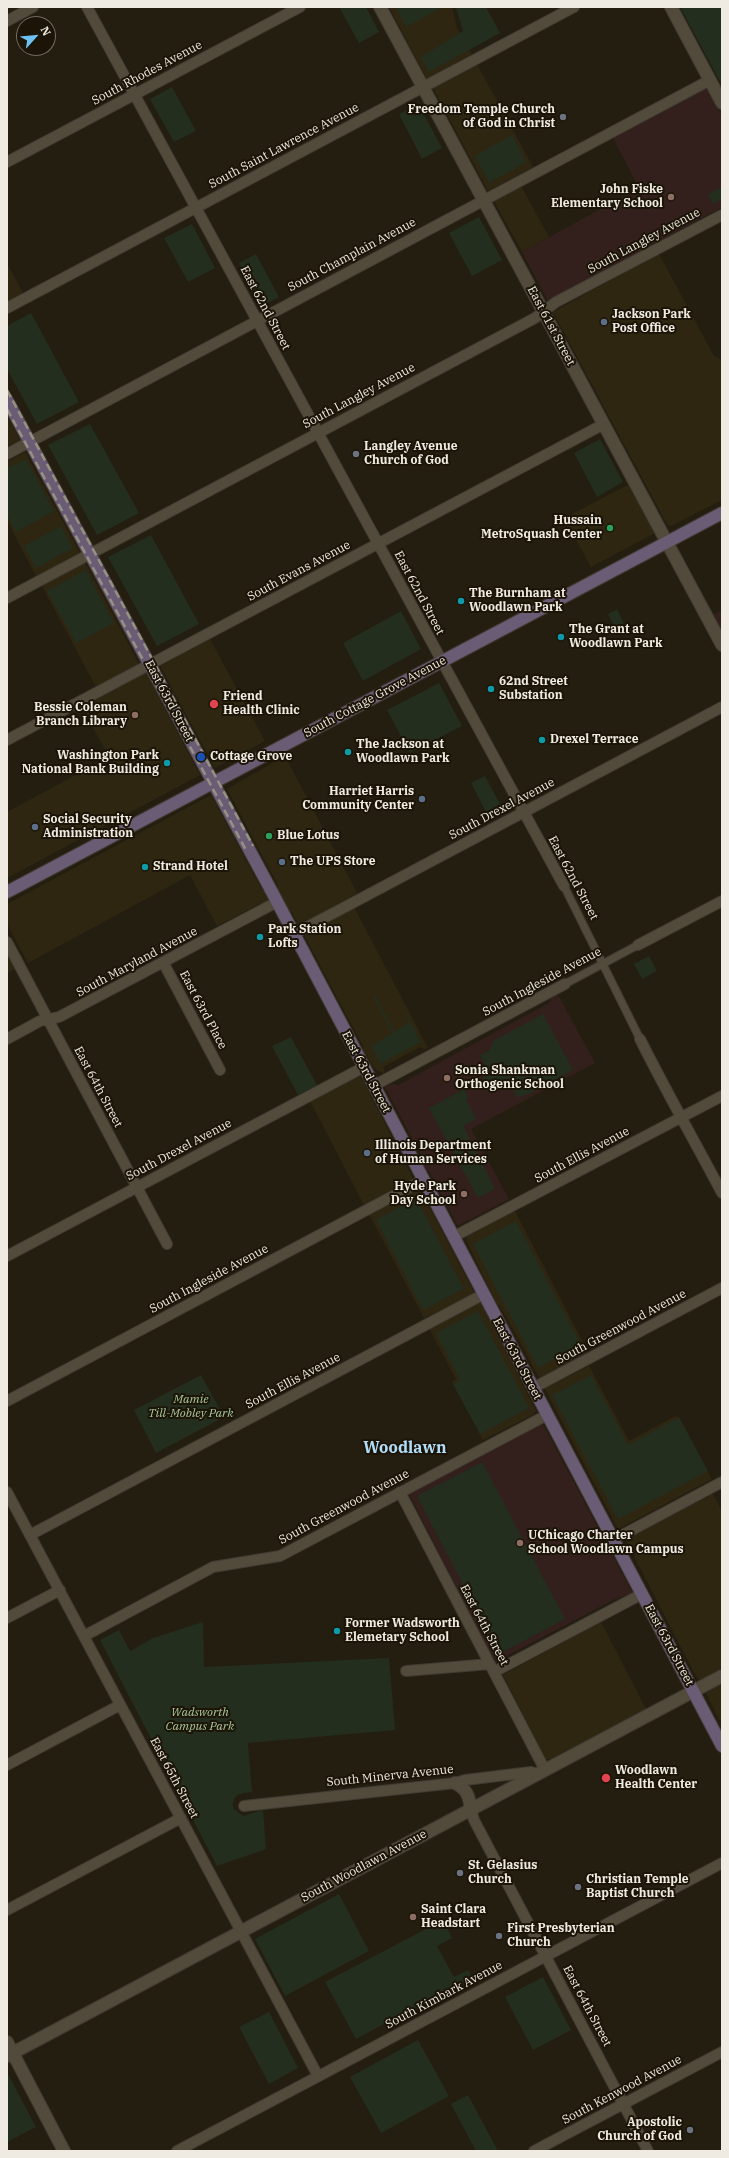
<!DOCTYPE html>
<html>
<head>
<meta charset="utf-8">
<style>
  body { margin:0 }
  #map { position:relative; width:729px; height:2158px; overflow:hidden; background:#241e10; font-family:"IBM Plex Serif",serif }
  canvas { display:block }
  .frame { position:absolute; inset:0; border:8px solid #efebe2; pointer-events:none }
  .north { position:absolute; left:16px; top:16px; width:40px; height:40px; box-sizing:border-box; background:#1b1407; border:1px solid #706a5f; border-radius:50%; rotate:63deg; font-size:11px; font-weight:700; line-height:16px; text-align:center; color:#efebe2 }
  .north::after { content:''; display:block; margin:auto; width:14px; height:18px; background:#6dc2f3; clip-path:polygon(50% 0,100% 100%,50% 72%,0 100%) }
</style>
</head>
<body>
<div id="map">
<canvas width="729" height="2158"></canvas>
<div class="frame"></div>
<div class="north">N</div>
</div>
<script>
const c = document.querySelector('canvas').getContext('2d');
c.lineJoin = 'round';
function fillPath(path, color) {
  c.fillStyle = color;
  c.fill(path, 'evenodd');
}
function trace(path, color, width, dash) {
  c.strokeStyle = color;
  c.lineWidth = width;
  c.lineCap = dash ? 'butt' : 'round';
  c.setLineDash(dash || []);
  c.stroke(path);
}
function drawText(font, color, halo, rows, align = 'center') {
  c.font = font + ' "IBM Plex Serif",serif';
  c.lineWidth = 4;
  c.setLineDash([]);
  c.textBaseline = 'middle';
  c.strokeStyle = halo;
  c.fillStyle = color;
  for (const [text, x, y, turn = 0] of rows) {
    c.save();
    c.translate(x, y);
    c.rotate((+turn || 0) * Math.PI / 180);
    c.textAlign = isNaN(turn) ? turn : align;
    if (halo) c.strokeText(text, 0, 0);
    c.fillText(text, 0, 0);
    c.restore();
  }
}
fillPath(new Path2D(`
  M 389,7 L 452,7 L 457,28 L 472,54 L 427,79 Z
  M 477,64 L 533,167 L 488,191 L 433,88 Z
  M 521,186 L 549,237 L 522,252 L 494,201 Z
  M 659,254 L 714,356 L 720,359 L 722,363 L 722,500 L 671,526 L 668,526 L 553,312 Z
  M 7,263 L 23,293 L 7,302 Z
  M 7,416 L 20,440 L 7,447 Z
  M 25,452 L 80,553 L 36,576 L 7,521 L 7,462 Z
  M 628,485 L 655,533 L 591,567 L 564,518 Z
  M 85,562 L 139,664 L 96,687 L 42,586 Z
  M 210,639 L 265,741 L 215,768 L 160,666 Z
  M 146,673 L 200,775 L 7,878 L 7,812 L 109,757 L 82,707 Z
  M 285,756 L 357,893 L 301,925 L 298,924 L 292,912 L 289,912 L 277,889 L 278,885 L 227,789 Z
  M 211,795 L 262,890 L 266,892 L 269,898 L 267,903 L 259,904 L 217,926 L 190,875 L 28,963 L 7,924 L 7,904 Z
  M 354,907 L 428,1048 L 425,1049 L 420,1047 L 383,1067 L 385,1072 L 383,1073 L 376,1070 L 363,1050 L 363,1046 L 305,937 L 307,933 Z
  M 7,954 L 15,969 L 7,973 Z
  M 356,1076 L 361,1077 L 413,1178 L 364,1205 L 310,1101 Z
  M 416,1190 L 419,1190 L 422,1193 L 474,1292 L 472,1296 L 424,1318 L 369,1214 Z
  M 515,1211 L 588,1352 L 540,1379 L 500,1306 L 497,1304 L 466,1240 L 468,1236 Z
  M 480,1301 L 536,1411 L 534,1414 L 483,1440 L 452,1382 L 456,1379 L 429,1328 Z
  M 589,1366 L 629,1441 L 677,1415 L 712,1479 L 618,1529 L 545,1389 L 546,1386 L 556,1380 L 560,1381 Z
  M 713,1494 L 722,1512 L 722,1668 L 700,1680 L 696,1676 L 625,1539 Z
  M 601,1622 L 646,1709 L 550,1759 L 546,1759 L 503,1675 Z
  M 722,1683 L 722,1720 L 720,1721 L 706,1693 Z`), '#2f2612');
fillPath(new Path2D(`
  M 706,87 L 722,116 L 722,207 L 548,301 L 522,252 L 639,188 L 613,138 Z
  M 722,610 L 722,630 L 714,614 Z
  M 557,993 L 595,1063 L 471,1129 L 509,1199 L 459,1225 L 457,1225 L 429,1171 L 427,1171 L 424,1165 L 425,1163 L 385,1087 L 391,1084 L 398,1085 L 549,1003 L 552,997 Z
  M 540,1424 L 544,1426 L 632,1592 L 631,1594 L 615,1599 L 497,1661 L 490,1652 L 409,1494 Z`), '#33201d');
fillPath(new Path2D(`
  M 339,7 L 366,7 L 379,32 L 359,43 Z
  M 396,7 L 443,7 L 406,27 Z
  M 457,7 L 486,7 L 500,33 L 429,72 L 421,57 L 463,31 L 456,8 Z
  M 680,7 L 722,7 L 722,85 Z
  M 172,87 L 196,131 L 174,142 L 150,99 Z
  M 418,104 L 442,148 L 422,159 L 399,114 Z
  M 512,135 L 526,162 L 489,183 L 475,156 Z
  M 722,187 L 722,199 L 713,204 L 708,194 Z
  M 479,217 L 502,260 L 472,276 L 449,233 Z
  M 192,224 L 215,268 L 188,282 L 164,238 Z
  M 256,254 L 279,297 L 262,306 L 239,263 Z
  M 31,313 L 79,402 L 37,424 L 7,369 L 7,326 Z
  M 90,424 L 139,513 L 97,535 L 48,445 Z
  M 600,439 L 623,482 L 597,497 L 574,453 Z
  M 26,459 L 54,511 L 16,532 L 7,515 L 7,469 Z
  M 61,526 L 73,548 L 36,568 L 24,546 Z
  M 151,535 L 199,624 L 157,646 L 108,557 Z
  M 86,570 L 114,623 L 76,643 L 47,591 Z
  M 617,609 L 624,623 L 615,628 L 608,614 Z
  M 401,611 L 421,649 L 363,681 L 343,643 Z
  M 439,683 L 462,726 L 410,753 L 387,710 Z
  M 485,776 L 500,804 L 486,812 L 471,783 Z
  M 649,956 L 657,971 L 642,979 L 634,964 Z
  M 375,995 L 394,1031 L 392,1032 L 373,996 Z
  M 405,1012 L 421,1042 L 380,1064 L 371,1046 L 409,1023 Z
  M 543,1014 L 573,1070 L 529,1094 L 517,1097 L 507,1078 L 488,1089 L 483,1078 L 490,1074 L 480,1055 L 490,1050 L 493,1041 Z
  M 291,1037 L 317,1085 L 298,1095 L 272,1046 Z
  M 464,1089 L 469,1098 L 466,1100 L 476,1119 L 463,1126 L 495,1189 L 478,1198 L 429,1108 Z
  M 416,1198 L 464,1289 L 423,1310 L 376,1220 Z
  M 516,1221 L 581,1345 L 538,1368 L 473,1244 Z
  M 478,1311 L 529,1408 L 480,1434 L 453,1384 L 460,1380 L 436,1333 Z
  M 201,1375 L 224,1417 L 156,1453 L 134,1410 Z
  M 591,1375 L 628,1445 L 679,1417 L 708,1471 L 618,1519 L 552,1395 Z
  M 482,1462 L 565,1619 L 499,1654 L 417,1496 Z
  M 203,1622 L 204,1667 L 389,1658 L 395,1730 L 248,1743 L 252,1792 C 241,1793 232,1794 233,1808 L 243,1816 L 263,1810 L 266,1849 L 217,1866 L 100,1640 L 119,1630 L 130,1651 L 153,1638 Z
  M 339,1894 L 369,1951 L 285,1996 L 255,1939 Z
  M 443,1920 L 452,1938 L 437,1946 L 454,1977 L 468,1970 L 472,1977 L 356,2039 L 325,1982 Z
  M 543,1977 L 571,2030 L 533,2050 L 505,1997 Z
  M 269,2012 L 298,2068 L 269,2084 L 239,2027 Z
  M 418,2040 L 449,2096 L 381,2133 L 350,2077 Z
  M 7,2072 L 36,2127 L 7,2142 Z
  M 468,2095 L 498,2151 L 476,2151 L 451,2104 Z`), '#232e1e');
const pedestrian = new Path2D(`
  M 564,886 L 640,1039
  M 565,984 L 638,945`);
const minor = new Path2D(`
  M 87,7 L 564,886
  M 7,21 L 33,7
  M 7,162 L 300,7
  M 7,308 L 574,7
  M 7,454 L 710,80
  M 7,598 L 535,318 L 556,302 L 722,215
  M 7,740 L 604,424
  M 294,934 L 722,707
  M 7,942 L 167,1244
  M 638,945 L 722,901
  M 163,962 L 220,1070
  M 7,1039 L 40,1021 L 59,1017 L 277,902
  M 640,1039 C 666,1091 695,1142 722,1193
  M 373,1086 L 565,984
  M 453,1237 L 722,1096
  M 7,1256 L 364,1067
  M 533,1388 L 722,1288
  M 7,1401 L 423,1180
  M 7,1492 L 318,2076
  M 400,1492 L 545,1770
  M 30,1535 L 484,1294
  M 613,1540 L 722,1482
  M 7,1618 L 60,1590
  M 84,1636 L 213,1567 L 280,1556 L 547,1415
  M 406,1671 L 490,1664
  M 494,1672 L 642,1594
  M 7,1765 L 120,1705
  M 244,1806 L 455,1783 L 465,1780 L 531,1772 L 538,1774
  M 471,1809 L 474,1820 L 648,2151
  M 7,1910 L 181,1818
  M 177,2151 L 722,1863
  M 534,2151 L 722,2052`);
const tertiary = new Path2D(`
  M 380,7 L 722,645
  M 671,7 L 722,103
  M 455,1783 C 467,1789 469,1796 471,1809
  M 7,2042 L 64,2151
  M 7,2056 L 722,1676`);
const secondary = new Path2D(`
  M 7,400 L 272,892 L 722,1746
  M 7,892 L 722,513`);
trace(pedestrian, '#3f3a32', 9);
trace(minor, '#3f3a32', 12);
trace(tertiary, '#3f3a32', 14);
trace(secondary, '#3f3a32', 14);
trace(pedestrian, '#524a3b', 7);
trace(minor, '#524a3b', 10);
trace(tertiary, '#524a3b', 12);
trace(secondary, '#6a5c74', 12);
trace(new Path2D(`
  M 7,390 L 253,846
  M 7,409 L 246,850`), '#969185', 2.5, [8, 4]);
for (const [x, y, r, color] of [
  [563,117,4,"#6b7280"],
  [671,197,4,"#8d6e63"],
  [604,322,4,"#5c6f8a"],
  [356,454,4,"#6b7280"],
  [610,528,4,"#2e9e5b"],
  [461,601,4,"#0f9aa8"],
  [561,637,4,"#0f9aa8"],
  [491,689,4,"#0f9aa8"],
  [214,704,5,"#e0444e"],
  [135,715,4,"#8d6e63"],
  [542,740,4,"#0f9aa8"],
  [348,752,4,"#0f9aa8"],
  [201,757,5,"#1a4fb4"],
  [167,763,4,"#0f9aa8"],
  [422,799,4,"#5c6f8a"],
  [35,827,4,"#5c6f8a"],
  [269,836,4,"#2e9e5b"],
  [282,862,4,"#5c6f8a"],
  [145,867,4,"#0f9aa8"],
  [260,937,4,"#0f9aa8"],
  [447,1078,4,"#8d6e63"],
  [367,1153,4,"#5c6f8a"],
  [464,1194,4,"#8d6e63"],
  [520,1543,4,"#8d6e63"],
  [337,1631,4,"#0f9aa8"],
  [606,1778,5,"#e0444e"],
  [460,1873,4,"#6b7280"],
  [578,1887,4,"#6b7280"],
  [413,1917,4,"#8d6e63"],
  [499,1936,4,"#6b7280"],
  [690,2130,4,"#6b7280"]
]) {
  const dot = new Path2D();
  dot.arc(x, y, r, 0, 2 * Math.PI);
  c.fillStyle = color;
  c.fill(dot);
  trace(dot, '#1b1407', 1.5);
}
drawText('12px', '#efebe2', '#1b1407', [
  ["South Rhodes Avenue",147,73,-28],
  ["South Saint Lawrence Avenue",284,146,-28],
  ["South Langley Avenue",644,241,-28],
  ["South Champlain Avenue",352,255,-28],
  ["East 62nd Street",265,308,62],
  ["East 61st Street",551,326,62],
  ["South Langley Avenue",359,396,-28],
  ["South Evans Avenue",299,571,-28],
  ["East 62nd Street",419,593,62],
  ["South Cottage Grove Avenue",375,697,-28],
  ["East 63rd Street",169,701,62],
  ["South Drexel Avenue",502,809,-28],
  ["East 62nd Street",573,878,62],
  ["South Maryland Avenue",137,962,-28],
  ["South Ingleside Avenue",542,982,-28],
  ["East 63rd Place",203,1010,62],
  ["East 63rd Street",366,1072,62],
  ["East 64th Street",98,1087,62],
  ["South Drexel Avenue",179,1150,-28],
  ["South Ellis Avenue",582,1155,-28],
  ["South Ingleside Avenue",209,1279,-28],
  ["South Greenwood Avenue",621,1327,-28],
  ["East 63rd Street",517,1359,62],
  ["South Ellis Avenue",293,1381,-28],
  ["South Greenwood Avenue",344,1507,-28],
  ["East 64th Street",484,1625,62],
  ["East 63rd Street",669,1645,62],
  ["South Minerva Avenue",390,1776,-6],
  ["East 65th Street",174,1778,62],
  ["South Woodlawn Avenue",364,1866,-28],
  ["South Kimbark Avenue",444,1995,-28],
  ["East 64th Street",587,2006,62],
  ["South Kenwood Avenue",622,2090,-28]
]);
drawText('bold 12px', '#efebe2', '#1b1407', [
  ["Freedom Temple Church",555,110,"right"],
  ["of God in Christ",555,124,"right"],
  ["John Fiske",663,190,"right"],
  ["Elementary School",663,204,"right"],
  ["Jackson Park",612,315],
  ["Post Office",612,329],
  ["Langley Avenue",364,447],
  ["Church of God",364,461],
  ["Hussain",602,521,"right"],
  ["MetroSquash Center",602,535,"right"],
  ["The Burnham at",469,594],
  ["Woodlawn Park",469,608],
  ["The Grant at",569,630],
  ["Woodlawn Park",569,644],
  ["62nd Street",499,682],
  ["Substation",499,696],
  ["Friend",223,697],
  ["Health Clinic",223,711],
  ["Bessie Coleman",127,708,"right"],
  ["Branch Library",127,722,"right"],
  ["Drexel Terrace",550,740],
  ["The Jackson at",356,745],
  ["Woodlawn Park",356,759],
  ["Washington Park",159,756,"right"],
  ["National Bank Building",159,770,"right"],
  ["Cottage Grove",210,757],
  ["Harriet Harris",414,792,"right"],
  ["Community Center",414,806,"right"],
  ["Social Security",43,820],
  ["Administration",43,834],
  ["Blue Lotus",277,836],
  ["The UPS Store",290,862],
  ["Strand Hotel",153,867],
  ["Park Station",268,930],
  ["Lofts",268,944],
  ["Sonia Shankman",455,1071],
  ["Orthogenic School",455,1085],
  ["Illinois Department",375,1146],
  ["of Human Services",375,1160],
  ["Hyde Park",456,1187,"right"],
  ["Day School",456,1201,"right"],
  ["UChicago Charter",528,1536],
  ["School Woodlawn Campus",528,1550],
  ["Former Wadsworth",345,1624],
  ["Elemetary School",345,1638],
  ["Woodlawn",615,1771],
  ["Health Center",615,1785],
  ["St. Gelasius",468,1866],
  ["Church",468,1880],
  ["Christian Temple",586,1880],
  ["Baptist Church",586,1894],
  ["Saint Clara",421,1910],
  ["Headstart",421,1924],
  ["First Presbyterian",507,1929],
  ["Church",507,1943],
  ["Apostolic",682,2123,"right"],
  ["Church of God",682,2137,"right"]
], 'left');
drawText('italic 12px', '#a9c99c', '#1b1407', [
  ["Mamie",191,1400],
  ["Till-Mobley Park",191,1414],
  ["Wadsworth",200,1713],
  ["Campus Park",200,1727]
]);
drawText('bold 16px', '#b1ddf9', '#1b1407', [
  ["Woodlawn",405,1448]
]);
</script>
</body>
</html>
